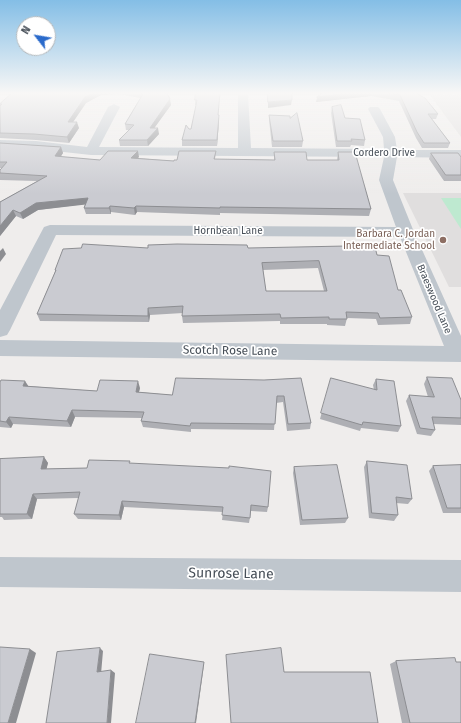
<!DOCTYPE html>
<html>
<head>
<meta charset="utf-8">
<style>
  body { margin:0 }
  #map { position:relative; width:461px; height:723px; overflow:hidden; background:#efedec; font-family:"Fira Sans",sans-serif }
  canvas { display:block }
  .north { position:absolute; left:16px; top:16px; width:40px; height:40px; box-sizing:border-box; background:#fff; border:1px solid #b5b9bc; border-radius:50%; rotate:301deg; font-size:11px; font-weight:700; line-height:16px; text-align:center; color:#474f58 }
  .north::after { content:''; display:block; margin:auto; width:14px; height:18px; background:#2a6acb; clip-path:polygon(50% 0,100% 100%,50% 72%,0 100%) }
</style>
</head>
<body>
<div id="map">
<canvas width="461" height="723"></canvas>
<div class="north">N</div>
</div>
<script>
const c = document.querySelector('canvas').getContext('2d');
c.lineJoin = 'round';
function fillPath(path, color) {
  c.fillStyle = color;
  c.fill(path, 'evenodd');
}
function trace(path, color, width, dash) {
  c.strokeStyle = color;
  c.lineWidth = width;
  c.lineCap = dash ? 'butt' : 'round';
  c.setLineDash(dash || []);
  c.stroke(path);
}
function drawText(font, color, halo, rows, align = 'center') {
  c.font = font + ' "Fira Sans",sans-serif';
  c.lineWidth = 3.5;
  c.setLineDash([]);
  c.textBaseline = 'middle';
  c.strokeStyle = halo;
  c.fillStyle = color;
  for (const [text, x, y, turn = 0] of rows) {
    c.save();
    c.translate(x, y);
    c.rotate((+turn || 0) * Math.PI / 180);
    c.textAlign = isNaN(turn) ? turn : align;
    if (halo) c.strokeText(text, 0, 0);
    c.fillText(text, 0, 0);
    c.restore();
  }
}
fillPath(new Path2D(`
  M 429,94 L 461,95 L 461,137 Z
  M 403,193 L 461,193 L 461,287 L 449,287 Z`), '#e0dede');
fillPath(new Path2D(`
  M 441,198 L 461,198 L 461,229 Z`), '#bee9d0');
fillPath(new Path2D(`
  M 238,93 L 248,93 L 251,148 L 384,149 L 383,137 L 368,109 L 370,107 L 378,107 L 380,109 L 395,137 L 397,150 L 461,150 L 461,158 L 397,157 L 393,180 L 414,232 L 461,336 L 461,362 L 0,356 L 0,340 L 444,346 L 400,237 L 56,235 L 10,330 L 7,335 L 0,337 L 0,310 L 44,227 L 50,225 L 396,227 L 379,180 L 384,157 L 91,155 L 36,149 L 0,148 L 0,140 L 36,141 L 87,147 L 108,107 L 114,104 L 120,107 L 99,147 L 238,148 Z
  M 0,557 L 461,560 L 461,592 L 0,587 Z`), '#bfc6cd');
fillPath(new Path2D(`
  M 12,93 L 167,93 L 171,105 L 154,128 L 159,134 L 148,146 L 120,146 L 119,140 L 129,130 L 126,130 L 125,124 L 140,98 L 119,94 L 101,95 L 86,103 L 73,122 L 79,128 L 69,143 L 36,140 L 0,138 L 0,104 Z
  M 220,93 L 218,115 L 219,121 L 217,146 L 182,146 L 182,140 L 189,129 L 191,129 L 196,105 L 195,105 L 195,100 Z
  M 322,93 L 416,93 L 438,114 L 436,119 L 432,119 L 450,143 L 448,148 L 422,148 L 416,138 L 399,101 L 371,96 L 316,102 Z
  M 332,107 L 345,118 L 365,140 L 364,146 L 351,145 L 350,147 L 336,147 L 331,113 Z
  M 269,115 L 290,118 L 303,141 L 302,147 L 272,147 L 269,120 Z
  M 0,143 L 61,147 L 63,153 L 60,157 L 100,160 L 139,157 L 137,158 L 174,161 L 177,160 L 216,151 L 215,159 L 274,160 L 274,152 L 307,160 L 337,160 L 338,152 L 371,209 L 369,216 L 220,213 L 220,215 L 137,212 L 135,215 L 111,212 L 111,214 L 86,214 L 84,208 L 85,204 L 38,210 L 23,219 L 16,216 L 0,236 L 0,202 L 37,181 L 0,180 L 0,170 L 2,168 L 0,168 Z
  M 431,153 L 461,157 L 461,181 L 444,181 L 429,159 Z
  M 148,248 L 248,248 L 377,255 L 398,290 L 412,317 L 410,324 L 378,325 L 376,319 L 347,318 L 345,326 L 327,325 L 327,324 L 280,324 L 280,321 L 183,323 L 182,316 L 183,313 L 150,315 L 149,322 L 40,321 L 37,314 L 55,272 L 55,270 ZM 318,268 L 324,291 L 266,291 L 263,270 Z
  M 427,377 L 461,400 L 461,425 L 433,424 L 435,430 L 431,436 L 417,434 L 406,401 L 409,395 L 428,397 L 424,384 Z
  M 301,378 L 311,423 L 310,429 L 287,431 L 283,402 L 276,403 L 274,430 L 191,429 L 191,432 L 143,427 L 141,421 L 142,418 L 75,417 L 71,427 L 13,424 L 11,428 L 0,427 L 0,382 L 28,386 L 97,391 L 140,388 L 139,392 L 172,395 L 264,380 Z
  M 331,378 L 374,390 L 373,385 L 376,379 L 401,426 L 398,432 L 361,428 L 360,431 L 320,419 Z
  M 44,457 L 48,463 L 46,469 L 87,468 L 130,463 L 268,507 L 267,512 L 251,511 L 249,523 L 222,520 L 223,512 L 124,507 L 121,520 L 78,519 L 74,514 L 79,498 L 37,499 L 32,519 L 4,520 L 2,517 L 0,517 L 0,459 Z
  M 367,461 L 412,499 L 408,504 L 396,503 L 398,515 L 394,521 L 369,518 L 364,467 Z
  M 461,465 L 461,513 L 443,513 L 429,471 L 433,466 Z
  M 294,467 L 348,518 L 345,523 L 300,525 L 293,473 Z
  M 396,661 L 456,662 L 461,723 L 402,723 L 390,664 Z`), '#aeafb4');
fillPath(new Path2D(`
  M 93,93 L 119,94 L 101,95 L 86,103 L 69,128 L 68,122 L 85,97 Z
  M 350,93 L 371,93 L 371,96 L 316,102 L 317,97 Z
  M 170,99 L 171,105 L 150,134 L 150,128 Z
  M 292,100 L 291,105 L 268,108 L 268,102 Z
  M 219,115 L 219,121 L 217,146 L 217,140 Z
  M 77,122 L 79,128 L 69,143 L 67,137 Z
  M 158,128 L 159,134 L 148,146 L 147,140 Z
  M 61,147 L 63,153 L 57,163 L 55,156 Z
  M 138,151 L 139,157 L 132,164 L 131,158 Z
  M 88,198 L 90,204 L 38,210 L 23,219 L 20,213 L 36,203 Z
  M 110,206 L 111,212 L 111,214 L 109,208 Z
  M 136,206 L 137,212 L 135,215 L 134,208 Z
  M 13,210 L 16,216 L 0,236 L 0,226 Z
  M 3,248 L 6,254 L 0,262 L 0,251 Z
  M 148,308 L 150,315 L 149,322 L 148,316 Z
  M 25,381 L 29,387 L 23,386 Z
  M 138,381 L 140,388 L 137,399 L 136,392 Z
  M 72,410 L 75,417 L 71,427 L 67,421 Z
  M 9,417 L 13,424 L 11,428 L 6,422 Z
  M 44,457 L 48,463 L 45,475 L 41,469 Z
  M 33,494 L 37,499 L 32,519 L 27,514 Z
  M 122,501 L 124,507 L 121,520 L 119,515 Z
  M 100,648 L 103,651 L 101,674 L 97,672 Z
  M 30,649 L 36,653 L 16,723 L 8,723 Z
  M 204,662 L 204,664 L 196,723 L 195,723 Z
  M 111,670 L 115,673 L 111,723 L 107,723 Z`), '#8d8e92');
const building = new Path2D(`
  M 12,93 L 93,93 L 85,97 L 68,122 L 77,122 L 67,137 L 34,134 L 0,133 L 0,106 L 2,104 L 0,104 Z
  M 142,93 L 167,93 L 170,99 L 150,128 L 158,128 L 147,140 L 119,140 L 134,125 L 125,124 L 143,94 Z
  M 196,93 L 220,93 L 218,115 L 219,115 L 217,140 L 182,140 L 186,125 L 189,129 L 191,129 L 197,100 L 195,100 Z
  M 268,93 L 292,93 L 292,100 L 268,102 Z
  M 322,93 L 350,93 L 317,97 Z
  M 387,93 L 416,93 L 425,98 L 438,114 L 428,114 L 450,143 L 424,143 L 417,132 L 400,95 Z
  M 341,105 L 345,118 L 360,119 L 365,140 L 351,139 L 352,141 L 337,141 L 332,107 Z
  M 297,113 L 303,141 L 273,141 L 269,115 L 290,116 L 290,118 Z
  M 0,143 L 61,147 L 55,156 L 100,160 L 108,151 L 138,151 L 131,158 L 174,161 L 174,160 L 177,160 L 179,151 L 216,151 L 214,159 L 275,160 L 274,152 L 306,152 L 307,160 L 339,160 L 338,152 L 355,152 L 371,209 L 220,207 L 220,208 L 136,206 L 134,208 L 110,206 L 109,208 L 84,208 L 88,198 L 36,203 L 20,213 L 13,210 L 0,226 L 0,202 L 47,176 L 0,173 L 0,170 L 7,162 L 0,162 Z
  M 431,153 L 458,153 L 461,157 L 461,175 L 446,175 Z
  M 83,244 L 148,248 L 148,245 L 177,244 L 247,245 L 248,248 L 346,246 L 375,247 L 377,255 L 389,256 L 398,290 L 401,290 L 412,317 L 380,318 L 378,313 L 346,312 L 347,319 L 329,319 L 329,317 L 281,318 L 280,314 L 182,316 L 183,306 L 148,308 L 148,316 L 37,314 L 56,270 L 55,270 L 63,249 L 81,248 ZM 319,261 L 327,291 L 266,291 L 262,263 Z
  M 427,377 L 452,378 L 461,400 L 461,418 L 432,417 L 435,430 L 420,428 L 409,395 L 434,397 Z
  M 176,378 L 264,380 L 301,378 L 311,423 L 288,424 L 284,396 L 277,396 L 275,424 L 191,423 L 190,426 L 141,421 L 144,412 L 72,410 L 67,421 L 9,417 L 6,422 L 0,421 L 0,382 L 1,380 L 25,381 L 23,386 L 97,391 L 100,380 L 138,381 L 136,392 L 172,395 Z
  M 331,378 L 377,390 L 376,379 L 394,381 L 401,426 L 363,422 L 362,425 L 321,413 Z
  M 44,457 L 41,469 L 87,468 L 89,460 L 130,461 L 129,463 L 229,468 L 229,466 L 271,471 L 268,507 L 251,505 L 250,518 L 222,515 L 223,507 L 122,501 L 119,515 L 74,514 L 80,492 L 33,494 L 27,514 L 0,514 L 0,459 Z
  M 367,461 L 407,465 L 412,499 L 396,497 L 398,515 L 372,513 Z
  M 337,465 L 348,518 L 302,520 L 294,467 Z
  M 461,465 L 461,508 L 447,508 L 433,466 Z
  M 0,647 L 30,649 L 8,723 L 0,723 Z
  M 100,648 L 97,672 L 111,670 L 107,723 L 46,723 L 57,652 Z
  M 281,648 L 284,672 L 370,672 L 378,723 L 231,723 L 226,655 Z
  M 150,654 L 204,662 L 195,723 L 136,723 Z
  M 455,658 L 456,662 L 461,662 L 461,723 L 410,723 L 396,661 Z`);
fillPath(building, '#cacbd1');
trace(building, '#8d8e92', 1);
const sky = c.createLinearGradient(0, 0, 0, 194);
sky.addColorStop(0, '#84bee6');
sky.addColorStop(0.48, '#f8f7f6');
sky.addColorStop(1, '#f8f7f600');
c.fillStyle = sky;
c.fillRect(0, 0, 461, 194);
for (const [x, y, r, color] of [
  [443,240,4,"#8d6e63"]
]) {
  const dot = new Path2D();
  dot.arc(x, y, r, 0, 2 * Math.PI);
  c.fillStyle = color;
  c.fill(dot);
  trace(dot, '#fff', 1.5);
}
drawText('10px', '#474f58', '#fff', [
  ["Cordero Drive",384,153],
  ["Hornbean Lane",228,231],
  ["Braeswood Lane",434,299,67]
]);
drawText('10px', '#785e54', '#fff', [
  ["Barbara C. Jordan",435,234],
  ["Intermediate School",435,246]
], 'right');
drawText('12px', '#474f58', '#fff', [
  ["Scotch Rose Lane",230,351,1]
]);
drawText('14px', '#474f58', '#fff', [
  ["Sunrose Lane",231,574,1]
]);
</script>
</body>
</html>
